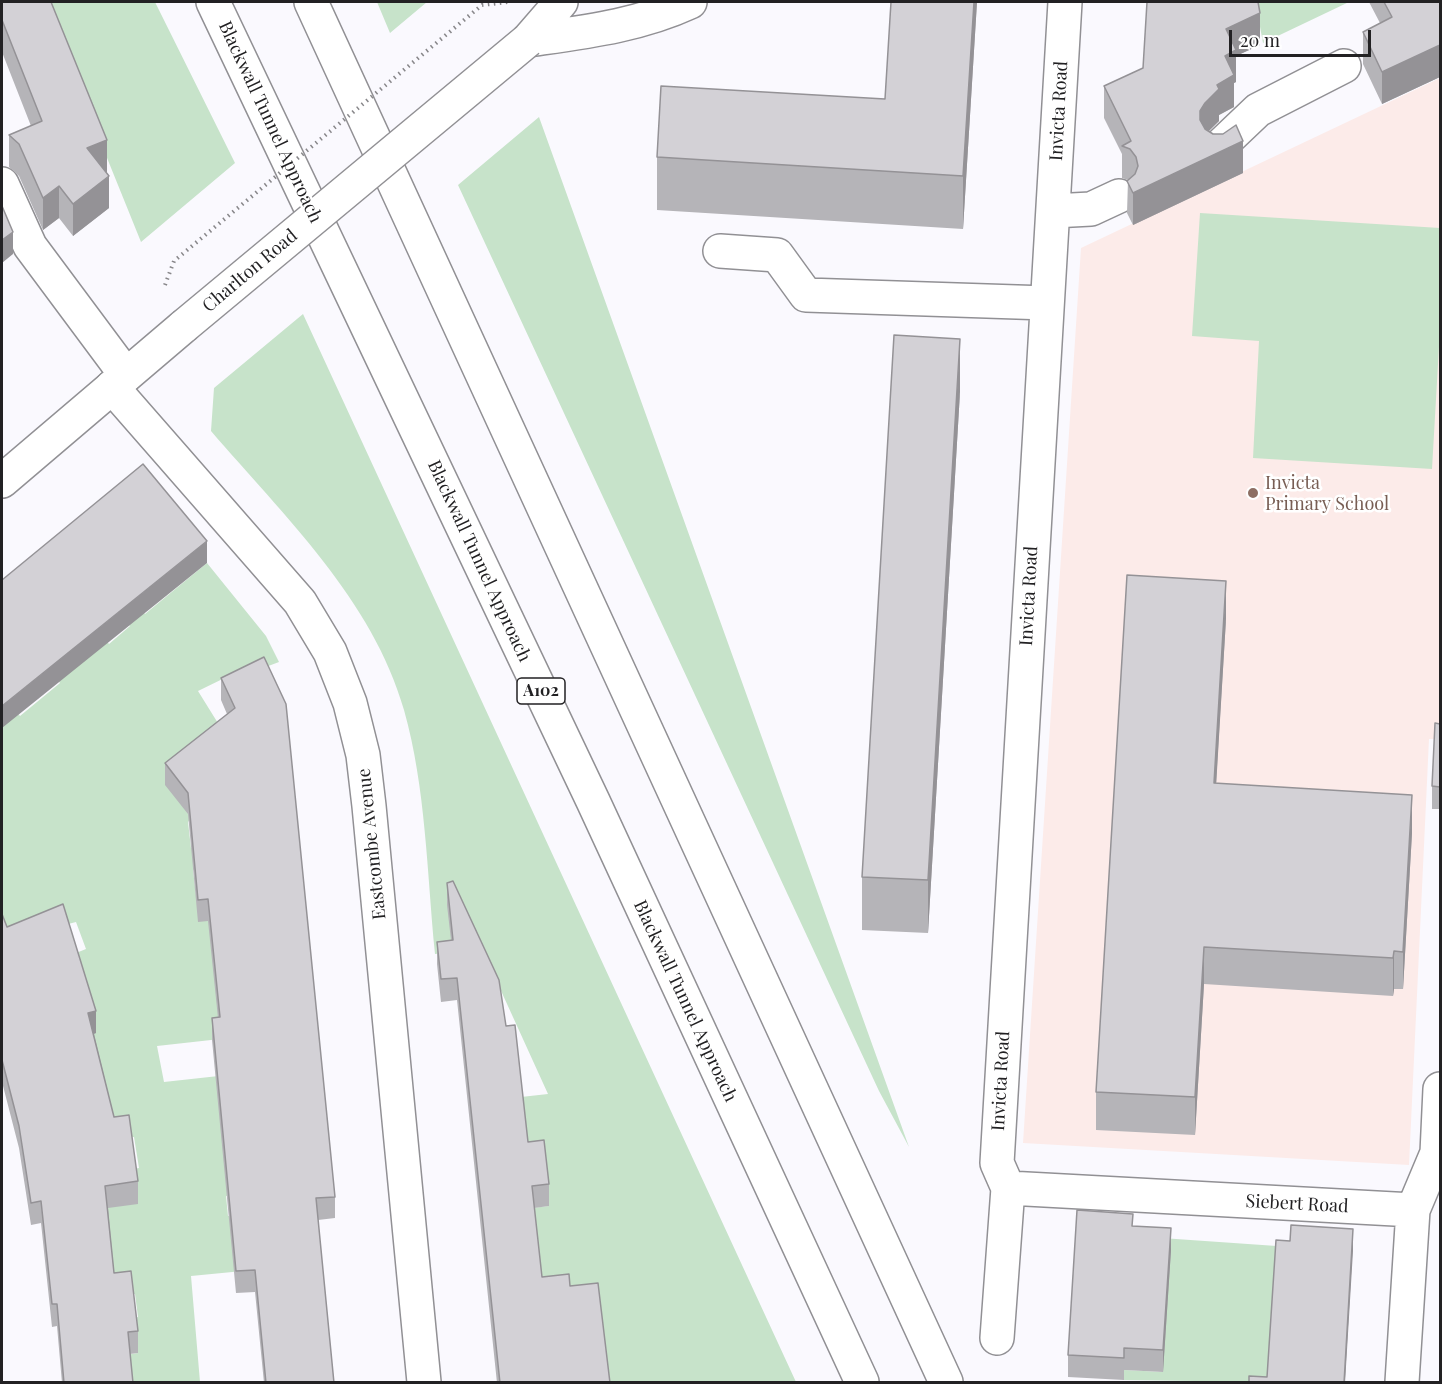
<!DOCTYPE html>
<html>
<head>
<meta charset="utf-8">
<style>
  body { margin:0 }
  #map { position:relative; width:1442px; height:1384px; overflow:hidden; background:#faf9fe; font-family:"Playfair Display",serif }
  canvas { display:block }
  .frame { position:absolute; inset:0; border:3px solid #222123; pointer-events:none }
  .scale { position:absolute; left:1229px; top:30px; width:142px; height:27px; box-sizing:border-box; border:3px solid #222123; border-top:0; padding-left:8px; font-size:18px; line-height:21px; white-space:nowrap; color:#222123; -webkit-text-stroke:4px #fff; paint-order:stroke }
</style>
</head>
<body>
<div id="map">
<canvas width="1442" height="1384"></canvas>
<div class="frame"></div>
<div class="scale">20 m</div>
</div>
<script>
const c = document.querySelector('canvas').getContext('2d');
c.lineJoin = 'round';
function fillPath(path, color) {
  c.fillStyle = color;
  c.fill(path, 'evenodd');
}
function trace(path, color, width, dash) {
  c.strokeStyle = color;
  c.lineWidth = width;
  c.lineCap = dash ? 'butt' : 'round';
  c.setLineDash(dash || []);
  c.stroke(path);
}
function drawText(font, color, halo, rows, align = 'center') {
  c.font = font + ' "Playfair Display",serif';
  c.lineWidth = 5;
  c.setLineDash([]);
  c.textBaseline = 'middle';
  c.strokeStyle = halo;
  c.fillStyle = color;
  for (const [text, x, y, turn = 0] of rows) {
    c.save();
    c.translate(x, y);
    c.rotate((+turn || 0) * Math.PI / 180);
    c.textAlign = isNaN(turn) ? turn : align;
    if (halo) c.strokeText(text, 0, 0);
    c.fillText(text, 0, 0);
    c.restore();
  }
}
fillPath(new Path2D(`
  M 1440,78 L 1440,739 L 1429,739 L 1409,1165 L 1023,1143 L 1081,248 Z`), '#fcebe9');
fillPath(new Path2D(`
  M 44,2 L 155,2 L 235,163 L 141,242 Z
  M 377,2 L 427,2 L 390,33 Z
  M 1252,2 L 1349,2 L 1263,43 L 1258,16 Z
  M 539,117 L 909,1147 L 879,1091 L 458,185 Z
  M 1200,213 L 1440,228 L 1440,329 L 1432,469 L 1253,458 L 1259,341 L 1192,336 Z
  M 303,314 L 796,1382 L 558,1382 L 542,1299 L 532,1208 L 549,1206 L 528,1164 L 521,1097 L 548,1094 L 482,949 L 435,954 C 427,873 426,788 404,710 C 373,600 283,515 211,431 L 214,388 Z
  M 207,563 L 266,636 L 279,662 L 255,671 L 241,670 L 198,691 L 239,757 L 188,822 L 191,848 L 242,843 L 193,870 L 199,921 L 249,917 L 256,989 L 220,1039 L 157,1046 L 164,1082 L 264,1071 L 236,1195 L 226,1196 L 228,1216 L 237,1215 L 253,1270 L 191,1276 L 200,1382 L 131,1382 L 125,1355 L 138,1353 L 134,1318 L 138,1317 L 135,1294 L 108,1296 L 87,1224 L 118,1171 L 139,1168 L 134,1137 L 75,1145 L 26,973 L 86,949 L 76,922 L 2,941 L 2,694 L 20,716 L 60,683 L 37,654 L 92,624 L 109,644 L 130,626 L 106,598 L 122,586 L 145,614 Z
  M 1133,1236 L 1291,1247 L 1268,1382 L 1124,1380 L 1124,1370 L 1163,1372 Z`), '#c7e3ca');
const minor = new Path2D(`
  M 1218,148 L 1258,110 L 1344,66
  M 2,184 L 30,246 L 126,375
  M 1053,211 L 1091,209 L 1119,196
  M 720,251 L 777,255 L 806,295 L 1047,303
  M 112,387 L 300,602 L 330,652 L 350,703 L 363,755 L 369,806 L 424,1382
  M 1008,1188 L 1413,1210 L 1402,1382
  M 1413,1210 L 1437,1153 L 1440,1089
  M 997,1338 L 1008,1188 L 997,1163 L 1065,2`);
const major = new Path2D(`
  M 528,40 C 584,32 638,26 690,2
  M 528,40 L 561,2
  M 2,481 L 184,326`);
const highway = new Path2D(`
  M 213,2 L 593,801 L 862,1382
  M 311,2 L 946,1382`);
trace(minor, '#919094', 36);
trace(major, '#919094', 36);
trace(highway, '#919094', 36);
trace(minor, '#fff', 33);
trace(major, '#fff', 33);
trace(highway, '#fff', 33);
const majorBridge = new Path2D(`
  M 184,326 L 528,40`);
trace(majorBridge, '#919094', 36, []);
trace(new Path2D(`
  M 165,285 L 174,261 L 482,5 L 508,2`), '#88878a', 4, [1.5, 4.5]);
trace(majorBridge, '#fff', 33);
fillPath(new Path2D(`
  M 2,2 L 107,172 L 106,172 L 109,208 L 73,236 L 59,218 L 43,230 L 19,176 L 9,167 L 9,135 L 31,126 L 2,52 Z
  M 977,2 L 963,229 L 657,210 L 657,157 L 885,99 Z
  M 1369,2 L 1440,2 L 1440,77 L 1382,104 L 1363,64 L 1363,32 L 1380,23 Z
  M 1260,45 L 1236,56 L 1236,82 L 1234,83 L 1234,107 L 1219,115 L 1219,121 L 1208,131 L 1243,173 L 1133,225 L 1127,213 L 1128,180 L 1122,178 L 1122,154 L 1104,118 L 1104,86 Z
  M 960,392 L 928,933 L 862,930 L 862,877 Z
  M 1226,619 L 1216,783 L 1412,833 L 1403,989 L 1394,989 L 1393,996 L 1204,984 L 1195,1135 L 1096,1130 L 1096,1092 Z
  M 264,657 L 335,1197 L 335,1218 L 318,1220 L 334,1383 L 264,1383 L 255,1292 L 236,1293 L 212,1040 L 212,1018 L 218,1018 L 208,921 L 198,922 L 188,814 L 165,785 L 165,763 L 227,714 L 221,700 L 221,678 Z
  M 1440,724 L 1440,809 L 1432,809 L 1432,786 Z
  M 447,883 L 506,1026 L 528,1142 L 549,1184 L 549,1206 L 534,1208 L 542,1277 L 570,1286 L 610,1383 L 497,1383 L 457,1000 L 441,1002 L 437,964 L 437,942 L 451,940 L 447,905 Z
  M 2,914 L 7,927 L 96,1033 L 94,1034 L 114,1117 L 138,1181 L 138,1204 L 108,1208 L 114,1273 L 138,1331 L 138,1353 L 130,1354 L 133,1383 L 62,1383 L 57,1326 L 52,1327 L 41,1223 L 31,1225 L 19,1148 L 2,1082 Z
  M 1133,1226 L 1171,1250 L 1163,1372 L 1124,1370 L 1124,1380 L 1068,1377 L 1068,1355 Z`), '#b5b4b8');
fillPath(new Path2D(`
  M 974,2 L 977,2 L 963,229 L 963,176 Z
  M 1260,13 L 1260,45 L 1236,56 L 1236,82 L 1234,83 L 1234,107 L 1219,115 L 1219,121 L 1205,135 L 1200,143 L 1200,111 L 1217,85 L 1225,56 L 1226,29 Z
  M 1440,45 L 1440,77 L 1382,104 L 1382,72 Z
  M 107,140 L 107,172 L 87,180 L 87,148 Z
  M 1243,141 L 1243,173 L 1133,225 L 1133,193 Z
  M 109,176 L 109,208 L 73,236 L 73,204 Z
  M 59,186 L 59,218 L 43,230 L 43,198 Z
  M 13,232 L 13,254 L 2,263 L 2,240 Z
  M 960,339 L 960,392 L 928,933 L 928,880 Z
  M 207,541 L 207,563 L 2,728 L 2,706 Z
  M 1226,581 L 1226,619 L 1214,821 L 1214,783 Z
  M 1412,795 L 1412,833 L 1403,989 L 1403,952 Z
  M 1204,947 L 1204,984 L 1195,1135 L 1195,1097 Z
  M 1394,951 L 1394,989 L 1393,996 L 1393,958 Z
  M 96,1011 L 96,1033 L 88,1036 L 88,1013 Z
  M 1171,1228 L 1171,1250 L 1163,1372 L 1163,1350 Z
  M 1353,1229 L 1353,1251 L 1345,1383 L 1344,1383 Z`), '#949296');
const building = new Path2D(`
  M 2,2 L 51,2 L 107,140 L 87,148 L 109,176 L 73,204 L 59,186 L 43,198 L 19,144 L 9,135 L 42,121 L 2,20 Z
  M 891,2 L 974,2 L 963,176 L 657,157 L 661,86 L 885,99 Z
  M 1147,2 L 1258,2 L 1260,13 L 1226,29 L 1236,50 L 1225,56 L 1234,75 L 1217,85 L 1219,89 L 1205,103 L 1200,111 L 1200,120 L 1205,129 L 1213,134 L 1223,134 L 1236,125 L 1243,141 L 1133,193 L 1127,181 L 1135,174 L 1138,166 L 1136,157 L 1130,149 L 1122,146 L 1131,141 L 1104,86 L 1143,68 Z
  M 1384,2 L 1440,2 L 1440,45 L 1382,72 L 1363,32 L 1392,17 Z
  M 2,206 L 13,232 L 2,240 Z
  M 894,335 L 960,339 L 928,880 L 862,877 Z
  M 143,464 L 207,541 L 2,706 L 2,580 Z
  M 1127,575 L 1226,581 L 1214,783 L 1412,795 L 1403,952 L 1394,951 L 1393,958 L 1204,947 L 1195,1097 L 1096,1092 Z
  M 264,657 L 286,704 L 335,1197 L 316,1198 L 334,1383 L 266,1383 L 255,1270 L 236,1271 L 212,1018 L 220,1017 L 208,899 L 198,900 L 188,793 L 165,763 L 235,708 L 221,678 Z
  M 1435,723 L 1440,724 L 1440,787 L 1432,786 Z
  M 453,881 L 499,980 L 506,1026 L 515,1025 L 528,1142 L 544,1140 L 549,1184 L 532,1186 L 542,1277 L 569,1274 L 570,1286 L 598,1283 L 610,1383 L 500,1383 L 457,978 L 441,979 L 437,942 L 453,940 L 447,883 Z
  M 63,904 L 96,1011 L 88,1013 L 114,1117 L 129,1115 L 138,1181 L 105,1186 L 114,1273 L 131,1271 L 138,1331 L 128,1332 L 133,1383 L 64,1383 L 57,1304 L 52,1304 L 41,1201 L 31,1203 L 19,1126 L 2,1060 L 2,914 L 7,927 Z
  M 1077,1210 L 1133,1214 L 1132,1226 L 1171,1228 L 1163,1350 L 1124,1348 L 1124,1358 L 1068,1355 Z
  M 1291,1225 L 1353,1229 L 1344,1383 L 1249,1383 L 1249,1376 L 1267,1377 L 1276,1240 L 1290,1241 Z`);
fillPath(building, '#d3d1d6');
trace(building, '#949296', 1.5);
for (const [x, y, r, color] of [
  [1253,493,6,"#8d6e63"]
]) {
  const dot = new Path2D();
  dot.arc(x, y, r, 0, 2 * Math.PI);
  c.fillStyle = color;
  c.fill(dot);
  trace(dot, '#fff', 2);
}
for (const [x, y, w] of [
  [541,691,48]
]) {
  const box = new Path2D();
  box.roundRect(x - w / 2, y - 13, w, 26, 4.5);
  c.fillStyle = '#fff';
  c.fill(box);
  trace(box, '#222123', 1.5);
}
drawText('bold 16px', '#222123', null, [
  ["A102",541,691]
]);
drawText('18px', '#222123', '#fff', [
  ["Invicta Road",1059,111,-87],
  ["Blackwall Tunnel Approach",270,122,65],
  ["Charlton Road",250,271,-40],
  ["Blackwall Tunnel Approach",479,561,65],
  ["Invicta Road",1029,596,-87],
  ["Eastcombe Avenue",372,844,-96],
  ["Blackwall Tunnel Approach",685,1001,65],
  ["Invicta Road",1001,1081,-87],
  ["Siebert Road",1297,1204,3]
]);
drawText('18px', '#785e54', '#fff', [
  ["Invicta",1265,483],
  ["Primary School",1265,504]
], 'left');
</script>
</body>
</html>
